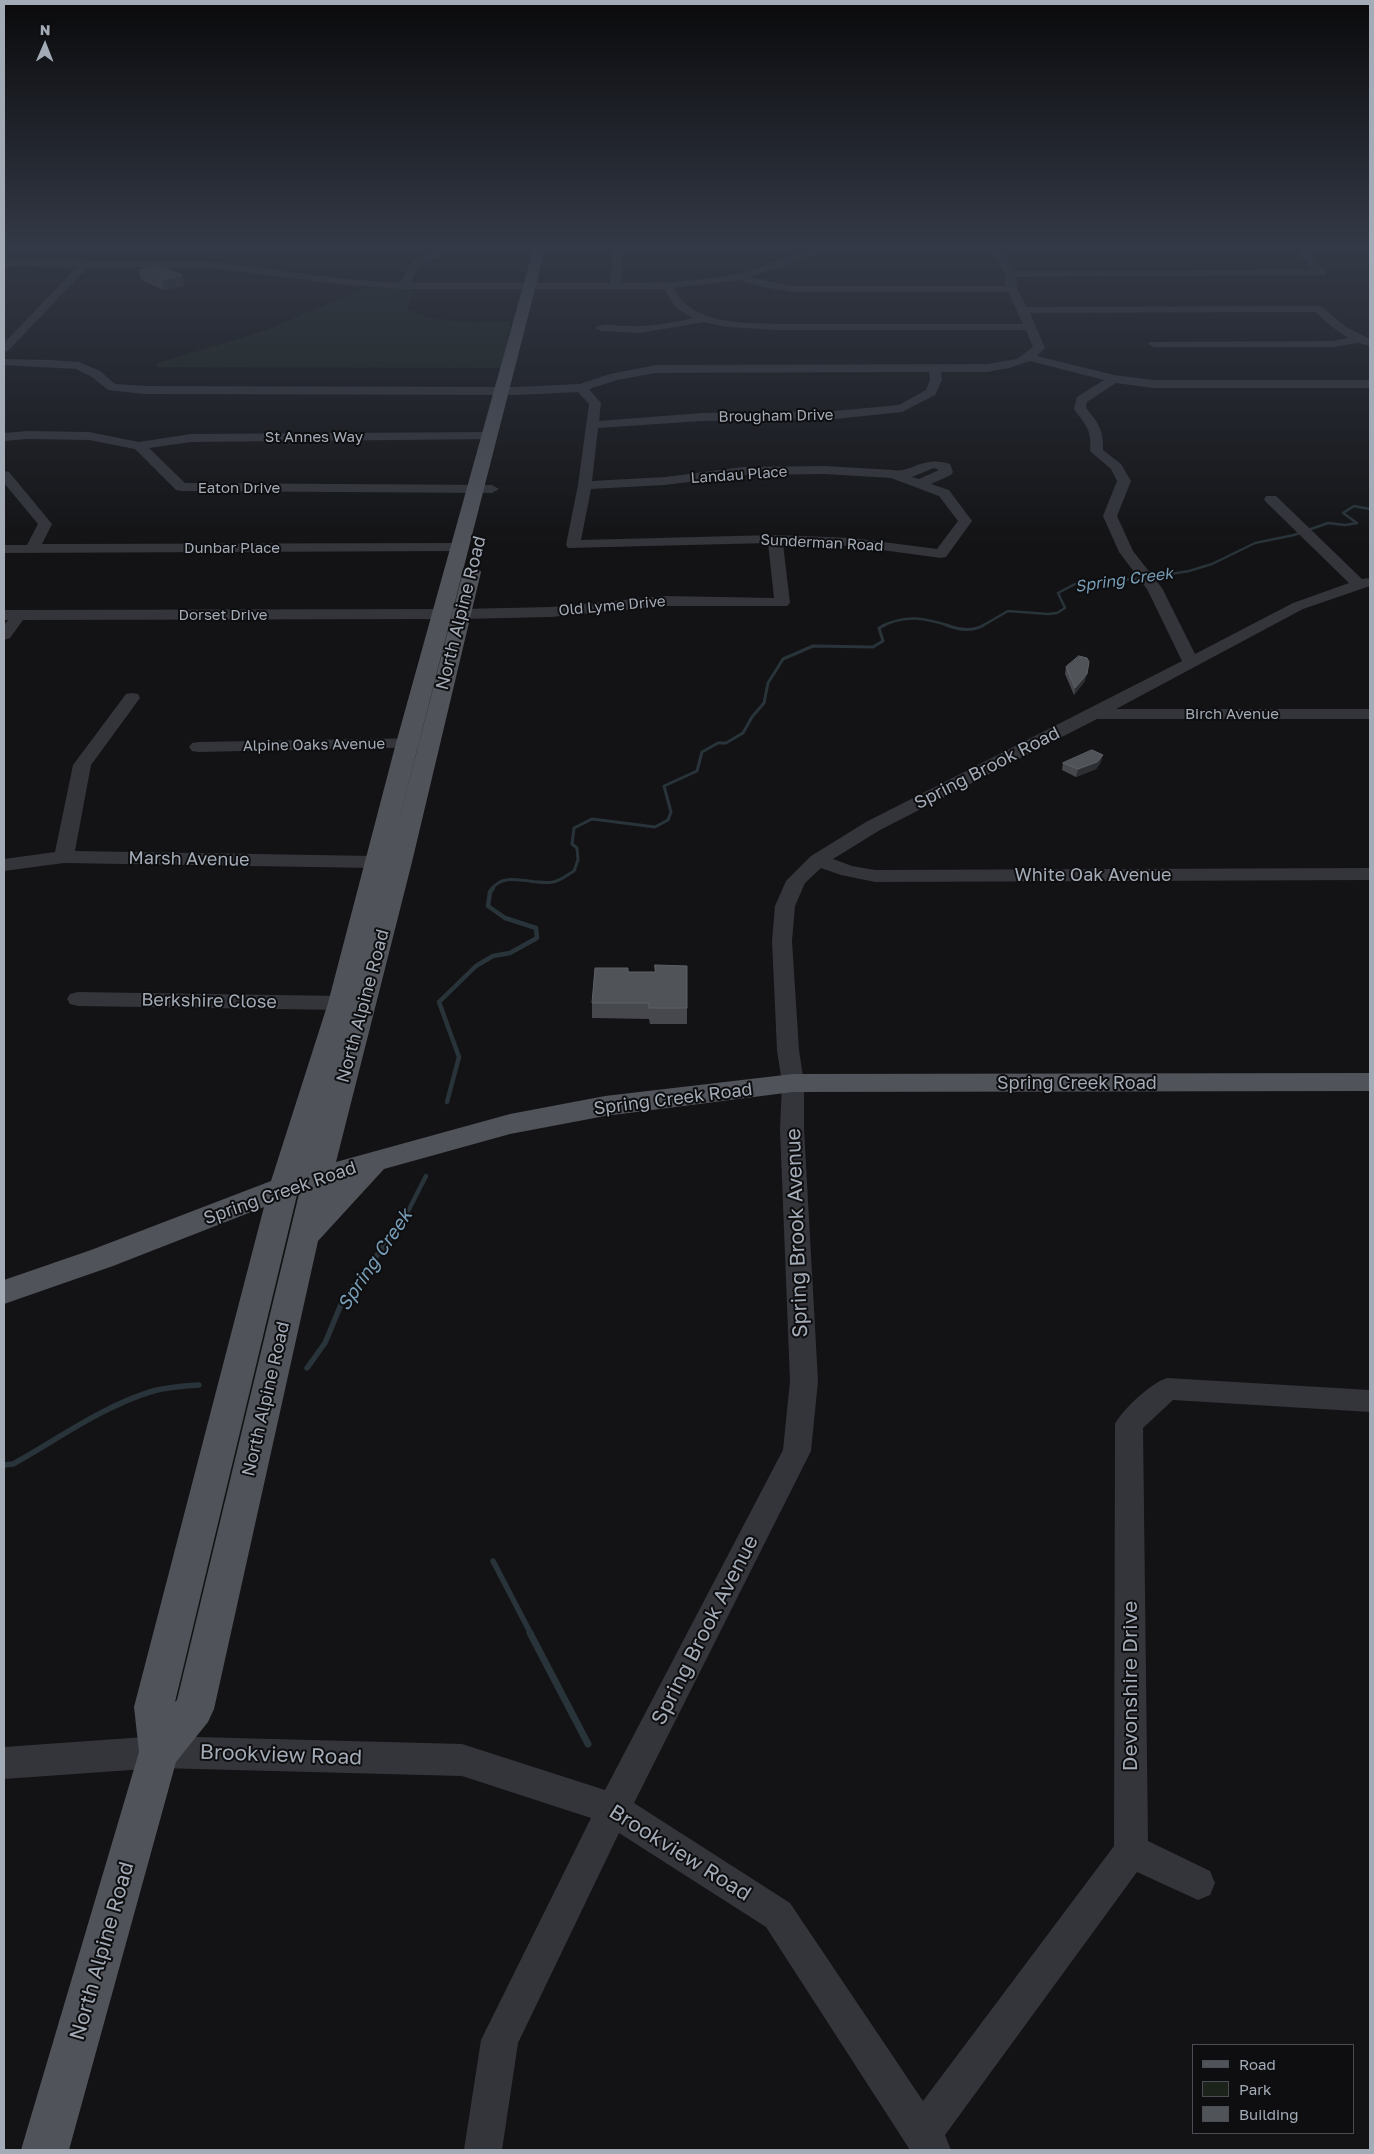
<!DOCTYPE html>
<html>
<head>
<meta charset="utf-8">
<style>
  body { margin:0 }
  #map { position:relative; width:1374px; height:2154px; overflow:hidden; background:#131315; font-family:"Golos Text",sans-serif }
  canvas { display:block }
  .frame { position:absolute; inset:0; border:5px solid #a3abb7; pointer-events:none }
  .legend { position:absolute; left:1192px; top:2044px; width:162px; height:90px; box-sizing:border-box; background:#0e0e10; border:1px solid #4a4d53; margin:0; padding:6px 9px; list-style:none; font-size:15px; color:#a3abb7 }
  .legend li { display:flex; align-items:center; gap:10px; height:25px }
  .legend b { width:25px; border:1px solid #4a4d53 }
  .north { position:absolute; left:20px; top:20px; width:50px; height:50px; -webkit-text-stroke:4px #0e0e10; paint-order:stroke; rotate:1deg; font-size:14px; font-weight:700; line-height:20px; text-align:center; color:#a3abb7 }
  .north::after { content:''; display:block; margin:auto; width:18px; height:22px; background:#a3abb7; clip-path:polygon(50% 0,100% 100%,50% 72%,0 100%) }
</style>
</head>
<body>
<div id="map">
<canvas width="1374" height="2154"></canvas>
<div class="frame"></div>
<ul class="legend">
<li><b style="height:6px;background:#50535a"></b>Road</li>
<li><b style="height:14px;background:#1b231b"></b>Park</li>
<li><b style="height:14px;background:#505358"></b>Building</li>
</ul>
<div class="north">N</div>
</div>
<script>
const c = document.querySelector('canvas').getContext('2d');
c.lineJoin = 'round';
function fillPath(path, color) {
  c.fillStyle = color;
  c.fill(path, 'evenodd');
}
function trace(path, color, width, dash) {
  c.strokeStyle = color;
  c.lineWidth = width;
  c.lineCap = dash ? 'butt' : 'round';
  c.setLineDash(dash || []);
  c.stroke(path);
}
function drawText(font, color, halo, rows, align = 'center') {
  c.font = font + ' "Golos Text",sans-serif';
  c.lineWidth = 4;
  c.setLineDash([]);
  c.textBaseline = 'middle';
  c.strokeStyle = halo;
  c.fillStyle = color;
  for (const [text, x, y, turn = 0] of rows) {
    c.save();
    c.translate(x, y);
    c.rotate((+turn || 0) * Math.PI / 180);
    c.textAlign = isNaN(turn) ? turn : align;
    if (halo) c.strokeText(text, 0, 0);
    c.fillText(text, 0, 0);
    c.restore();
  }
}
fillPath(new Path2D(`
  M 374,284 L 415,288 L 407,309 C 440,325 476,322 511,321 L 501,368 L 156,367 L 158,363 L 267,330 Z`), '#1b231b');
trace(new Path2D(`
  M 882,626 C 907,614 925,618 950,626
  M 982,626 L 1008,611 L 1048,614 L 1057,613 L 1065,608 L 1058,593 L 1075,584 L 1146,578 L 1189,571 L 1212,564 L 1255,543 L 1294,535 L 1328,523 L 1345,525 L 1357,523 L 1343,513 L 1354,506 L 1370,509`), '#28343a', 2.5);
trace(new Path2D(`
  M 946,625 C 960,630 972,632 984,625
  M 492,889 C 504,870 534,886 553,882 C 560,881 567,875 574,871 L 578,860 L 577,848 L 572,844 L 574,828 L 592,819 L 655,827 L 668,820 L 671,812 L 664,786 L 697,771 L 702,752 L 718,743 L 726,743 L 743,733 L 752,717 L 764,703 L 768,683 L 783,659 L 813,646 L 873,647 L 883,641 L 879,628 L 885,625`), '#28343a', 3);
trace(new Path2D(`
  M 447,1102 L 459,1057 L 439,1002 L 476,966 L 493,956 L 510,953 L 537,938 L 536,928 L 505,918 L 488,906 L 490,892 L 493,888
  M 404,1219 L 426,1176`), '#28343a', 4.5);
trace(new Path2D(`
  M 307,1368 L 325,1343 L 342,1302 L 405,1218
  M 4,1465 L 13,1464 C 58,1439 103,1406 153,1391 C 168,1387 183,1386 199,1385
  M 493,1561 L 531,1634`), '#28343a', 5.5);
trace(new Path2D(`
  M 530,1633 L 588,1744`), '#28343a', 7);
fillPath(new Path2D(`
  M 439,250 L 452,250 L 420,265 L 410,283 L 610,283 L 613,250 L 623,250 L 621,283 C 659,283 698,282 737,274 C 767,268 795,250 826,250 L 825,252 L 750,277 L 792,286 L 1006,286 L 1005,274 L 992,250 L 1002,250 L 1013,271 L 1314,270 L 1296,250 L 1306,250 L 1326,271 L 1326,275 L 1016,277 L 1017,289 L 1027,307 L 1318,306 L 1322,307 L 1346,327 L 1370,339 L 1370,346 L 1358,343 L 1333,347 L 1154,347 L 1148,344 L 1150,342 L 1333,341 L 1348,338 L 1332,327 L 1315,312 L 1030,313 L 1045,348 L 1037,356 L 1114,375 L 1153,380 L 1370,380 L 1370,388 L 1153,388 L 1116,383 L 1087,402 L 1086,408 C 1098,422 1104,431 1103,450 L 1121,464 L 1131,481 L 1117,516 L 1133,551 L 1162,588 L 1195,654 L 1293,603 L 1349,583 L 1266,502 L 1264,499 L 1266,496 L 1276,496 L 1362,579 L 1370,578 L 1370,586 L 1303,609 L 1116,709 L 1370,709 L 1370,719 L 1097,719 L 880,830 L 833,859 L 852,866 L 875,870 L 1370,868 L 1370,880 L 875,882 L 841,875 L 821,868 L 805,883 L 795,906 L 792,941 L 799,1050 L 804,1083 L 804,1129 L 818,1381 L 811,1451 L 634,1803 L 790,1903 L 923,2101 L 1114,1846 L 1115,1424 C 1123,1409 1151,1383 1167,1378 L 1370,1390 L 1370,1412 L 1173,1400 L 1143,1428 L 1148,1841 L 1210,1871 L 1215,1883 L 1210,1895 L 1198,1900 L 1137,1872 L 945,2135 L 951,2150 L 910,2150 L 766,1927 L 619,1833 L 518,2043 L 502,2150 L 464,2150 L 481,2040 L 591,1818 L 462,1776 L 159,1768 L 4,1779 L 4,1747 L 159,1736 L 462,1744 L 605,1790 L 783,1450 L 790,1381 L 780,1129 L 782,1083 L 777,1050 L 772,941 L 775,906 L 786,881 L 811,856 L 866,822 L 1182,661 L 1147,589 L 1119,552 L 1103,516 L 1117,481 L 1111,469 L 1090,451 C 1092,429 1086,426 1074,409 L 1077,397 L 1104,380 L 1030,361 L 1009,368 L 987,372 L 941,372 L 942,380 L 935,395 L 902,412 L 835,419 L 702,421 L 598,428 L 592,481 L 665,477 L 743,467 L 825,466 L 893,470 C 911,474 921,455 950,464 L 953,472 L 951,475 L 931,484 L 949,490 L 972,521 L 946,557 L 941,558 L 852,546 L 783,544 L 790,603 L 787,606 L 665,606 L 551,617 L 461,619 L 23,620 L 10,638 L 4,640 L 4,625 L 8,620 L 4,620 L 4,610 L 461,609 L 551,607 L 665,596 L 774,598 L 768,543 L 568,548 L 566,545 L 578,485 L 589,404 L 578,392 L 517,395 L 144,394 L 108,390 L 92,377 L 76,369 L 4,365 L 4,359 L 51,360 L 79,362 L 100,371 L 115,384 L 144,386 L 517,387 L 580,384 L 610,374 L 656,365 L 987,364 L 1017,359 L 1033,347 L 1026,330 L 778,330 L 727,327 L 704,322 L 640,333 L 601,331 L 595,328 C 602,322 617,326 626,326 C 648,327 671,323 693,318 L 676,308 L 664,289 L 403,289 L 346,285 L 211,268 L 88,267 L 8,351 L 4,352 L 4,343 L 77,267 L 4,266 L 4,260 L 211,262 L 346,279 L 400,283 L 412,261 ZM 739,280 L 762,287 L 792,292 L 1008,292 L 1023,324 L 778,324 C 742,322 693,326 674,288 ZM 929,372 L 930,380 L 926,390 L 899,405 L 835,411 L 702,413 L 599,421 L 601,403 L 589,389 L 617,380 L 656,373 ZM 934,468 L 939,470 L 919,479 L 912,477 ZM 825,474 L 891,478 L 939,496 L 958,521 L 937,549 L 852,538 L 775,535 L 581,540 L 591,489 L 665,485 L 743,475 Z
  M 624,250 L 658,250 C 651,255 631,255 624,250 Z
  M 28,431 L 89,432 L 139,442 L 191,434 L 490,432 L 495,433 L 496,436 L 495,439 L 191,442 L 149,448 L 185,483 L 492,485 L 499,489 L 492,493 L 181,491 L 176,490 L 135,449 L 89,440 L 28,439 L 4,441 L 4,433 Z
  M 4,471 L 9,472 L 52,524 L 42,544 L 459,543 L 464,544 L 466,547 L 464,550 L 459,551 L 4,553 L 4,545 L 27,545 L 38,524 L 4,483 Z
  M 132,693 L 138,694 L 140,698 L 91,765 L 75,851 L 375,856 L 382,858 L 385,862 L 382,866 L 375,868 L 64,863 L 4,871 L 4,859 L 55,852 L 73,765 L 126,694 Z
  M 425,738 L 431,739 L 434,743 L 431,747 L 198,752 L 192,751 L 189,747 L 192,743 L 198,742 Z
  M 78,992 L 341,996 L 349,998 L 352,1003 L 349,1008 L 341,1010 L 78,1006 L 70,1004 L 67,999 L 70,994 Z`), '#34353b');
fillPath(new Path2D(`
  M 533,250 L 545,250 L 394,840 L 463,572 L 466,568 L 472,567 L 478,568 L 481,572 L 412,862 L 336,1162 L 510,1114 L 605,1096 L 793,1074 L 1370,1073 L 1370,1091 L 793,1092 L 605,1116 L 510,1134 L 384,1169 L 318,1241 L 214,1709 L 208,1722 L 176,1762 L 69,2150 L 21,2150 L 139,1752 L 134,1707 L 264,1207 L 113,1266 L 4,1304 L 4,1280 L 91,1250 L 271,1181 L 328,1003 L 396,743 ZM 299,1194 L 177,1700 L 175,1702 L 297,1195 Z`), '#50535a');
fillPath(new Path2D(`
  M 139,270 L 182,275 L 184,286 L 164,290 L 141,280 Z
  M 1066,667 L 1085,681 L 1074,695 L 1065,674 Z
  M 1101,762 L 1096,769 L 1076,777 L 1062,770 L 1063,763 Z
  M 687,966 L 687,1024 L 650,1024 L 649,1019 L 592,1018 L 592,1003 L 628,968 L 628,972 L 655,972 Z`), '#46484d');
fillPath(new Path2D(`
  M 182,275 L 184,286 L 164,290 L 162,280 Z
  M 1088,669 L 1085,681 L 1074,695 L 1075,688 Z
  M 1103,755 L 1101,762 L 1096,769 L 1076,777 L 1078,769 Z`), '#2d2f32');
const building = new Path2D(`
  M 159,265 L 182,275 L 162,280 L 139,270 Z
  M 1079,656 L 1087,658 L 1089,662 L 1087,674 L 1075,688 L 1066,667 Z
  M 1092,750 L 1103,755 L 1097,762 L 1078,769 L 1063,763 Z
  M 655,965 L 687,966 L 687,1008 L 649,1008 L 649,1003 L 592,1003 L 595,968 L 628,968 L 628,972 L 655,972 Z`);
fillPath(building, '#505358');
trace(building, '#5d6167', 1);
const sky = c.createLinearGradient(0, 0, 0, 551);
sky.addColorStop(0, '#0a0a0c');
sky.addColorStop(0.45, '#333946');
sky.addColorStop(1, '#33394600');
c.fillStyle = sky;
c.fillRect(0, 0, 1374, 551);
drawText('15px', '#a3abb7', '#0e0e10', [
  ["Brougham Drive",776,416,-1],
  ["St Annes Way",314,437],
  ["Landau Place",739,475,-4],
  ["Eaton Drive",239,488],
  ["Sunderman Road",822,543,3],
  ["Dunbar Place",232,548],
  ["Old Lyme Drive",612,606,-5],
  ["Dorset Drive",223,615],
  ["Birch Avenue",1232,714],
  ["Alpine Oaks Avenue",314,745,-1]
]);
drawText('italic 16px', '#779db6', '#0e0e10', [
  ["Spring Creek",1124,580,-8]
]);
drawText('18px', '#a3abb7', '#0e0e10', [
  ["North Alpine Road",461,613,-76],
  ["Spring Brook Road",987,768,-27],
  ["Marsh Avenue",189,859,1],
  ["White Oak Avenue",1093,875],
  ["Berkshire Close",209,1001,1],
  ["North Alpine Road",363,1006,-75],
  ["Spring Creek Road",1077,1083],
  ["Spring Creek Road",673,1099,-7],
  ["Spring Creek Road",280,1193,-19],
  ["North Alpine Road",266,1399,-77]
]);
drawText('italic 19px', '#779db6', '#0e0e10', [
  ["Spring Creek",375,1260,-56]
]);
drawText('21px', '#a3abb7', '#0e0e10', [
  ["Spring Brook Avenue",797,1233,-92],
  ["Spring Brook Avenue",705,1630,-63],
  ["Devonshire Drive",1130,1686,-90],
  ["Brookview Road",281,1755,2],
  ["Brookview Road",680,1853,32],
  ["North Alpine Road",102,1951,-74]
]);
</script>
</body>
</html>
